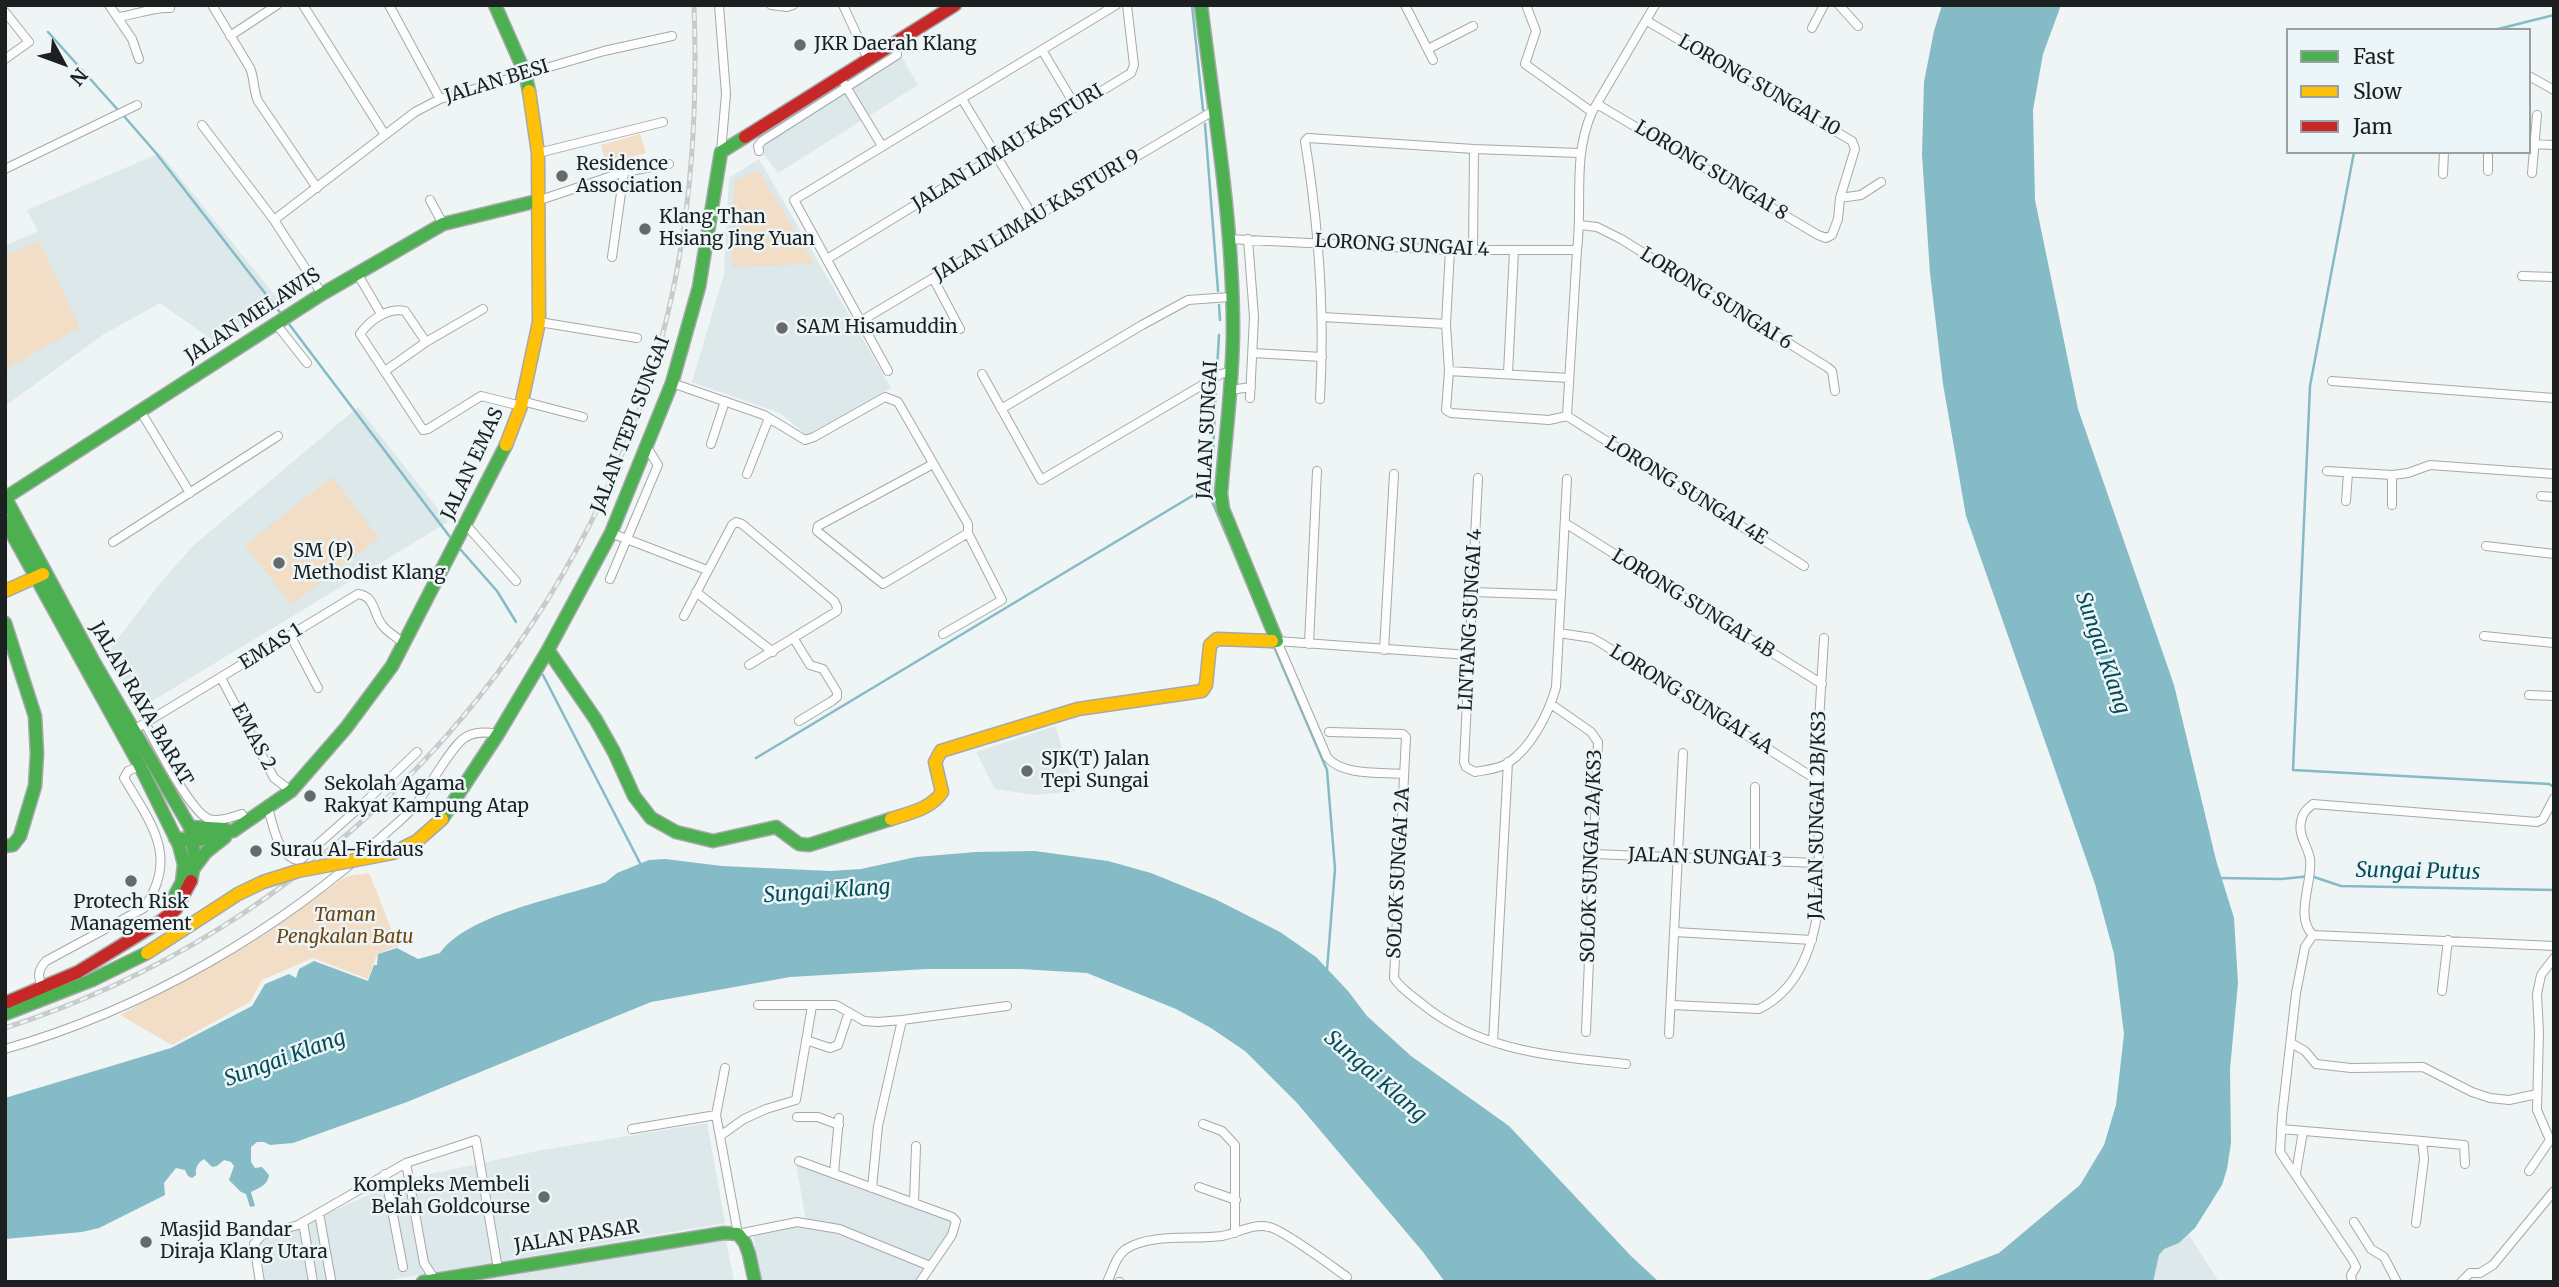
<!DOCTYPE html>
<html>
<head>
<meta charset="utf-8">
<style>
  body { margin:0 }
  #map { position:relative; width:2559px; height:1287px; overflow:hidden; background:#eff4f4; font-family:Merriweather,serif }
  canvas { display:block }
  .frame { position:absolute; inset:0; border:7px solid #1d2020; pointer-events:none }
  .legend { position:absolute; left:2286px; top:28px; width:245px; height:126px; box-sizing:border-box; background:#ecf5f7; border:2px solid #99a0a1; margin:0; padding:9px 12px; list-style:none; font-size:21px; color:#1d2020 }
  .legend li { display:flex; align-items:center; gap:14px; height:35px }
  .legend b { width:35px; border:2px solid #99a0a1 }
  .north { position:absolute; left:28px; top:28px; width:70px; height:70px; -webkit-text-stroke:5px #ecf5f7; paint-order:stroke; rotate:131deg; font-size:19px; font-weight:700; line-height:28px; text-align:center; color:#1d2020 }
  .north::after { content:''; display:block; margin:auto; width:24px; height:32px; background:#1d2020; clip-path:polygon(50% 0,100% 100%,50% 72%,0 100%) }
</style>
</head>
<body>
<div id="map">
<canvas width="2559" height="1287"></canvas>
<div class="frame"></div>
<ul class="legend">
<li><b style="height:9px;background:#4caf50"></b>Fast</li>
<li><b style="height:9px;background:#ffc107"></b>Slow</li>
<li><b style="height:9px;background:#c62828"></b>Jam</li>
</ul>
<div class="north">N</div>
</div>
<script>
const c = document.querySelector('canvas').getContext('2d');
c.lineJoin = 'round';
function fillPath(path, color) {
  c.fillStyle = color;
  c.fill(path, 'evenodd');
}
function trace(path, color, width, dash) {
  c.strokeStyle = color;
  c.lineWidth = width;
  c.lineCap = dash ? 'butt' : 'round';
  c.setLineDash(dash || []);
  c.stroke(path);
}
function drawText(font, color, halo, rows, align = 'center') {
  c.font = font + ' Merriweather,serif';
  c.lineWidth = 5;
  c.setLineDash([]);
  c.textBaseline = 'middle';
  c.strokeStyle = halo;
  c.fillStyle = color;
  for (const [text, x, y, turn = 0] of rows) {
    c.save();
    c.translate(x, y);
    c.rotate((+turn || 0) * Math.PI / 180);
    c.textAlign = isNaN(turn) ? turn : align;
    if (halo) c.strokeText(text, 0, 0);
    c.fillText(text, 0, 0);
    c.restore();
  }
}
fillPath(new Path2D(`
  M 901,56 L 918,85 L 778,173 L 762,152 L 762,145 Z
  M 160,153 L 282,304 L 218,344 L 160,303 L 104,334 L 5,406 L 5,246 L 38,231 L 27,210 Z
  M 759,159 L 891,388 L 807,435 L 780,413 L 692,382 L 724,274 L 729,178 Z
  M 358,407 L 448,522 L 139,709 L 108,652 L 162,581 L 194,545 Z
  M 1055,726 L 1076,791 L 1035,795 L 995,789 L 976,752 Z
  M 707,1123 L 725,1223 L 377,1282 L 265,1282 L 260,1240 L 300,1228 L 326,1214 L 403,1180 L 542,1150 Z
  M 796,1163 L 953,1222 L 949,1234 L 917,1282 L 762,1282 L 753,1235 L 799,1226 L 807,1227 Z
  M 2189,1235 L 2219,1282 L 2153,1282 L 2159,1255 L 2164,1249 L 2179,1243 Z
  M 726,1240 L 734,1282 L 472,1282 Z`), '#dce8ea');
fillPath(new Path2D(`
  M 640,134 L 646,153 L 606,164 L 601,145 Z
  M 758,170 L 814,264 L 815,264 L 732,267 L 734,181 Z
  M 39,241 L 80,327 L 5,370 L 5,255 Z
  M 332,477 L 379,538 L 291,605 L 245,545 Z
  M 369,873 L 398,946 L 377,954 L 368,979 L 313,958 L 262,980 L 250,1002 L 172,1045 L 120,1015 L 264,935 L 347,876 Z`), '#f2ddc6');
fillPath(new Path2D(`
  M 1942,5 L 2061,5 L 2043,54 L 2033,110 L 2035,200 L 2078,409 L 2174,685 L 2216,860 L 2234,918 L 2238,983 L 2230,1069 L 2231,1143 L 2227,1169 L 2222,1185 L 2195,1228 L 2179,1243 L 2164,1249 L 2159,1255 L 2153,1282 L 1923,1282 L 1999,1253 L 2080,1185 L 2104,1145 L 2116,1105 L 2124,1034 L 2114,954 L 2095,884 L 1966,516 L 1943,384 L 1930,273 L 1922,155 L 1924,82 L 1934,31 Z
  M 1035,851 L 1108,861 L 1151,873 L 1215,899 L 1280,932 L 1316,957 L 1348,991 L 1367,1016 L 1411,1056 L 1509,1126 L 1631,1256 L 1659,1282 L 1445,1282 L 1423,1252 L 1297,1103 L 1245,1051 L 1211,1028 L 1176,1009 L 1087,973 L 1021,969 L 927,969 L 790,977 L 651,1002 L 407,1102 L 293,1143 L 270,1145 L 264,1142 L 257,1142 L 251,1147 L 251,1162 L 255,1168 L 262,1167 L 269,1175 C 268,1185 259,1188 251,1192 L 255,1206 L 250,1207 L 246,1194 L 241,1192 L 229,1180 L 234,1166 L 231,1162 L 224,1160 L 217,1166 L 212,1167 L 204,1159 C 198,1163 195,1167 196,1175 L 192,1178 L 188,1176 L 185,1170 L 176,1168 L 164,1183 L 165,1195 L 99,1228 L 82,1232 L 5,1239 L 5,1098 L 171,1048 L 252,1006 L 265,984 L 289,974 L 296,978 L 299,969 L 314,961 L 368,981 L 374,965 L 377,965 L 378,954 L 397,948 L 418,959 L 440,953 C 468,914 559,898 606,882 L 617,873 L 649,860 L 665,859 L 722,866 L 830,871 L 861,869 L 916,857 L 976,852 Z`), '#84bbc6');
trace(new Path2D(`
  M 1192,5 L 1203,110
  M 2494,30 L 2554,15
  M 48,32 L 118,110
  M 123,115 L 156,153 L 282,315
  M 1205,124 L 1218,291
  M 2354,152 L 2310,386 L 2293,770 L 2549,784 L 2554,787
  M 1219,305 L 1220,320
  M 286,320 L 453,541
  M 1217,370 L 1219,335
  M 1216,385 L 1211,499 L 1257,607
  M 460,549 L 497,591 L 516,622
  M 1275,649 L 1327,770 L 1335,869 L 1327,970
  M 543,675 L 641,865
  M 756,758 L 1212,484
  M 2220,878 L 2281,879 L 2311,876 L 2341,886 L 2554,890`), '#84bbc6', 2.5);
const street = new Path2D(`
  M 109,5 L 132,39 L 139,59
  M 212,5 L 250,68 C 255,80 253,90 258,101 L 317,188
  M 303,5 L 385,135
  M 389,5 L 440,99
  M 719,5 L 726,94 L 721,152
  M 771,5 L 787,7 L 793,5
  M 843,5 L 868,59
  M 1405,5 L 1433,60
  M 1526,5 L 1536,31 L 1525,64 L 1592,112
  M 1839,5 L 1858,26
  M 5,12 L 29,42 L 5,59
  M 118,17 C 135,15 152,7 170,8
  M 1812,28 L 1824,5
  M 230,36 L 277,5
  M 1428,49 L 1473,26
  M 1042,50 L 1076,107
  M 2529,76 L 2554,90
  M 845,85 L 882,146
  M 962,99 L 1034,218
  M 1597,104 L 1818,235 L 1826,238 L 1832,235 L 1838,219 L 1840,198 L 1855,149 L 1852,141 L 1647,21
  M 202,125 L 274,220 L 322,294
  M 2532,144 L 2554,145
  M 759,151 L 758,146 L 762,141 L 897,55 L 897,42
  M 538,153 L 663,122
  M 5,169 L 137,105
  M 2488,171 L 2488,152
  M 2532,173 L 2537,115
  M 2443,174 L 2444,152
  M 1840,198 L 1861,195 L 1881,182
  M 430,200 L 443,224
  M 537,201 L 624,172 L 669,164
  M 274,220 L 415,112 L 440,99 L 604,51 L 672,36
  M 1580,225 L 1597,227 L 1621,239 L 1827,367 L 1832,371 L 1835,391
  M 1228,239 L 1450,250 L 1577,250
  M 1248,239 L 1254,317 L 1250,398
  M 1450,250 L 1446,324 L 1449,371 L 1446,410 L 1451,413 L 1549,420 L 1567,416
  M 1473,250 L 1474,149
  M 612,257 L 624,172
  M 827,259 L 1131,73 L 1134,65 L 1127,5
  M 357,273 L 381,314
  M 2522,276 L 2554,277
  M 933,278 L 960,329
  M 1322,317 L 1446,324
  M 861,321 L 1213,111
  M 539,322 L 637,338
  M 276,324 L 307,363
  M 426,342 L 405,311 C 388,307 370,320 360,334 L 423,430 L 428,429 L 481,396 L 521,406
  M 1253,353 L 1322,357
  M 385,371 L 426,342 L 483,309
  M 888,371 L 794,200 L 1116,5
  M 1449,371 L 1569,378
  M 1508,373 L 1514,251
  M 982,374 L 1041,480 L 1221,374 L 1232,371
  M 2332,381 L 2554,398
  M 672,383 L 764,415 L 805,440 L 814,437 L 885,397 L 898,402 L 968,524 L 968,533 L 1002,600 L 943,634
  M 1230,390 L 1251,387
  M 1320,399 C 1325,312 1319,227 1305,141 L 1308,138 L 1474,149 L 1579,153
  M 522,401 L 583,417
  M 1001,409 L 1142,325 L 1188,300 L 1230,297
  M 141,412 L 190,493
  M 1567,416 L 1577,250 C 1583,202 1572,158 1592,112 L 1655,5
  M 1567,416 L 1804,566
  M 711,444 L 725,401
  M 933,464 L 818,526 L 817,531 L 883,584 L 968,533
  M 2327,471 L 2392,475 L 2408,473 L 2430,465 L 2554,474
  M 747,474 L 769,418
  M 1478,478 L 1464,762 L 1466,767 L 1475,772 C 1486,770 1499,769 1508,763 C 1531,748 1549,713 1556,687 L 1567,479
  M 2541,496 L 2554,497
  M 2346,501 L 2348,473
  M 2392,505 L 2392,475
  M 1565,523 L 1822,684
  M 467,526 L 516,581
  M 611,533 L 707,570
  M 113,542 L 278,436
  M 2486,546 L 2554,554
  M 610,579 L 658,465 L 646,446
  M 696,592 L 773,652
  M 1472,592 L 1561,595
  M 684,616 L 732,525 L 736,522 L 742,524 L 834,601 L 837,607 L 837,611 L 749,665
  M 1559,633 L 1592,638 L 1601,643 L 1817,780
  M 290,635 L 318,688
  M 2484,636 L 2554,643
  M 794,639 L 810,665 L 823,669 L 837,692 L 837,697 L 832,701 L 799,721
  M 1309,644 L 1317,471
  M 1384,650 L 1394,474
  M 221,678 L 274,778 L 291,791
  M 2529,695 L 2554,696
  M 1551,704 L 1591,732 L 1598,742 L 1586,1032
  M 145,723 C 156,743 190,812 209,819 C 220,822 231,817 242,814 L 246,823
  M 132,731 L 358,594 C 375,596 373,613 382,625 C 387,632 398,638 405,644
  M 1329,732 L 1403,734 L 1406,737 L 1394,978 C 1400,988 1412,996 1421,1003 C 1480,1052 1553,1056 1626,1064
  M 1404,774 C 1380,772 1342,776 1327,757 L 1277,641 L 1469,655
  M 1755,787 L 1755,861
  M 268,808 C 274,828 277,855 299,861 L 360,807 L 417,752
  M 1594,854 L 1817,863
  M 1675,932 L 1812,940
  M 2313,935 C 2294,917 2313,882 2310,859 C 2308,846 2298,836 2301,822 C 2302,813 2307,809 2313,804 L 2537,822 L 2543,819 L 2554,798
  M 42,988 C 38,976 37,971 46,961 L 144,908 C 179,857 152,825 124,778 L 128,771 L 140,766
  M 2442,991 L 2448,940
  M 758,1005 L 836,1005 L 864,1021 L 878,1022 L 902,1020
  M 1671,1005 L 1759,1009 C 1800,989 1814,944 1819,902 L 1818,738 L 1824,638
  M 1669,1034 L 1683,753
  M 806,1040 L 830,1048 L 838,1045 L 849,1012
  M 1493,1042 L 1508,762
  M 2291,1043 L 2305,1051 L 2316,1064 L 2351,1068 L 2423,1067 L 2472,1092 L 2490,1098 L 2509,1100 L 2537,1094
  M 5,1049 C 143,1010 280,931 386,833 C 396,824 408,815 416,804 C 429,788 449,750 463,739 C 473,731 486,732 498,734
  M 725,1068 L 716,1115 L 738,1234 L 797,1222 L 839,1229 L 930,1266
  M 797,1117 L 818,1117 L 839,1125
  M 1203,1124 L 1222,1131 L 1235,1145 L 1235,1233
  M 632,1129 L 716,1115
  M 2281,1129 L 2422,1141 L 2424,1159 L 2416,1223
  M 720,1136 L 744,1119 L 766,1109 L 796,1100 L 812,1006
  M 2422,1141 L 2464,1145 L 2465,1164
  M 799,1161 L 952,1217 L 956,1221 L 952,1235 L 920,1282
  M 406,1163 L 424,1263 L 435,1280
  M 2529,1171 L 2550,1140 L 2537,1110 L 2539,1032 L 2537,994 L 2541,975 L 2554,958
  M 834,1173 L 839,1118
  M 2296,1173 L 2303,1131
  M 385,1174 L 403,1267
  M 1199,1187 L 1236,1200
  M 872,1188 L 878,1126 L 902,1020 L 1007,1006
  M 914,1203 L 916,1146
  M 319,1213 L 331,1280
  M 303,1222 L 313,1282
  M 2354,1222 L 2371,1249 L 2384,1257 L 2397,1282
  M 260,1282 L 254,1244 L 262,1235 L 298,1225 L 406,1163 L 476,1140 L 498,1269
  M 1107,1282 C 1113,1271 1115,1257 1126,1249 C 1150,1233 1195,1240 1222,1236 C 1238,1233 1253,1223 1269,1227 C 1282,1229 1333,1267 1347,1277
  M 1119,1282 L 1120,1282
  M 2352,1282 L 2351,1275 L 2356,1267 L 2352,1259 L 2280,1152 L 2282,1116 L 2296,993 L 2305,947 L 2313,935 L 2554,946
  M 2461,1282 L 2470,1273 L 2480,1273 L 2493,1265 L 2554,1191`);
const fast = new Path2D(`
  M 495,5 L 525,73 L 529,91
  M 1201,5 C 1214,112 1233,221 1233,329 C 1233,384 1225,439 1221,494 L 1223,509 L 1277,641 L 1272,641
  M 5,497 L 95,664 L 190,827 L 195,859 L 191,881
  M 5,498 L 322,294 L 443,224 L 537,201
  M 5,521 L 140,766 L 179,845 L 184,864 L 182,882 L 175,895
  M 5,623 L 35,716 L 37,754 L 35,786 L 20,836 L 13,845 L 5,846
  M 548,650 L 596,720 L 614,752 L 634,796 L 651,818 L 676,832 L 713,841 L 776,827 L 799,844 L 809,845 L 891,819
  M 442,819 L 498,734 L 548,650 L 611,533 L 672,383 L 699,287 L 721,152 L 745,137
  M 190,827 L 225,829
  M 175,838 L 195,841 L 233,831 L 291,791 L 346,728 L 392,666 L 506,445
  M 194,868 L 206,852 L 225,837
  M 5,1014 L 92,980 L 147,953
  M 423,1282 L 724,1233 L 738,1234 L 745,1243 L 749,1254 L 755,1282`);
const slow = new Path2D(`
  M 506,445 L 521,406 L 539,322 L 538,153 L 529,91
  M 5,591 L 43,574
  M 891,819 C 909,813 931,809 942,792 L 935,762 L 941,751 L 1078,709 L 1202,691 L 1206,685 L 1210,645 L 1217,639 L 1272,641`);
const jam = new Path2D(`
  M 745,137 L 955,5
  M 5,1003 L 78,972 L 161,921 L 176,909 L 191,881`);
trace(street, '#a5a9a9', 10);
trace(fast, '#a5a9a9', 15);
trace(slow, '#a5a9a9', 15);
trace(jam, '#a5a9a9', 15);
trace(street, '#fdfdfd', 8);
trace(fast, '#4caf50', 12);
trace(slow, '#ffc107', 12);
trace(jam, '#c62828', 12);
const rail = new Path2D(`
  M 5,1028 C 306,931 548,687 647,387 C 688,264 699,135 694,5`);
trace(rail, '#c9caca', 5);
trace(rail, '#ecf5f7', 2.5, [8]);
const slowBridge = new Path2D(`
  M 147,953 L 238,894 L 263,882 L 298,871 L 393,853 L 417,841 L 442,819`);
trace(slowBridge, '#a5a9a9', 15, []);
trace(slowBridge, '#ffc107', 12);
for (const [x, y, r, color] of [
  [800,45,7,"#666a6a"],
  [562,176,7,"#666a6a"],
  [645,229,7,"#666a6a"],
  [782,328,7,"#666a6a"],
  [279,563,7,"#666a6a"],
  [1027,771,7,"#666a6a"],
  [310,796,7,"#666a6a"],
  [256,851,7,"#666a6a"],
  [131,881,7,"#666a6a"],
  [544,1197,7,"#666a6a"],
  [146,1242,7,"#666a6a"]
]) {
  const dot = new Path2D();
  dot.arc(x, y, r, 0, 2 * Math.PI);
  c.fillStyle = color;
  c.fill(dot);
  trace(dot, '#ecf5f7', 2.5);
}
drawText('19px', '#1d2020', '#ecf5f7', [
  ["JKR Daerah Klang",814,45],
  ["Residence",576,165],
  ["Association",576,187],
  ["Klang Than",659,218],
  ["Hsiang Jing Yuan",659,240],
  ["SAM Hisamuddin",796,328],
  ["SM (P)",293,552],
  ["Methodist Klang",293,574],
  ["SJK(T) Jalan",1041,760],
  ["Tepi Sungai",1041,782],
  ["Sekolah Agama",324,785],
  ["Rakyat Kampung Atap",324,807],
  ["Surau Al-Firdaus",270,851],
  ["Protech Risk",131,903,"center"],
  ["Management",131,925,"center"],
  ["Kompleks Membeli",530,1186,"right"],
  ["Belah Goldcourse",530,1208,"right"],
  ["Masjid Bandar",160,1231],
  ["Diraja Klang Utara",160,1253]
], 'left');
drawText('19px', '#1d2020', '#ecf5f7', [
  ["JALAN BESI",497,82,-17],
  ["LORONG SUNGAI 10",1759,86,30],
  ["JALAN LIMAU KASTURI",1008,148,-32],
  ["LORONG SUNGAI 8",1711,171,31],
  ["JALAN LIMAU KASTURI 9",1037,216,-31],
  ["LORONG SUNGAI 4",1402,246,3],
  ["LORONG SUNGAI 6",1716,299,32],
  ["JALAN MELAWIS",253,316,-33],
  ["JALAN TEPI SUNGAI",631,425,-69],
  ["JALAN SUNGAI",1208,430,-87],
  ["JALAN EMAS",473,464,-65],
  ["LORONG SUNGAI 4E",1686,491,32],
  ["LORONG SUNGAI 4B",1693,604,32],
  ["LINTANG SUNGAI 4",1471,620,-87],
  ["EMAS 1",271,647,-32],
  ["LORONG SUNGAI 4A",1691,700,32],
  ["JALAN RAYA BARAT",141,704,60],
  ["EMAS 2",253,737,62],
  ["JALAN SUNGAI 2B/KS3",1818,815,-89],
  ["SOLOK SUNGAI 2A/KS3",1592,856,-88],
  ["JALAN SUNGAI 3",1705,858,2],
  ["SOLOK SUNGAI 2A",1399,873,-87],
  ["JALAN PASAR",577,1237,-9]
]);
drawText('italic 19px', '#6f440f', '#ecf5f7', [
  ["Taman",345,916],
  ["Pengkalan Batu",345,938]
]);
drawText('italic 21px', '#054d58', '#ecf5f7', [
  ["Sungai Klang",2102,653,71],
  ["Sungai Putus",2418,872,1],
  ["Sungai Klang",827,892,-4],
  ["Sungai Klang",285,1059,-20],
  ["Sungai Klang",1375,1077,41]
]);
</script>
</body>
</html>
